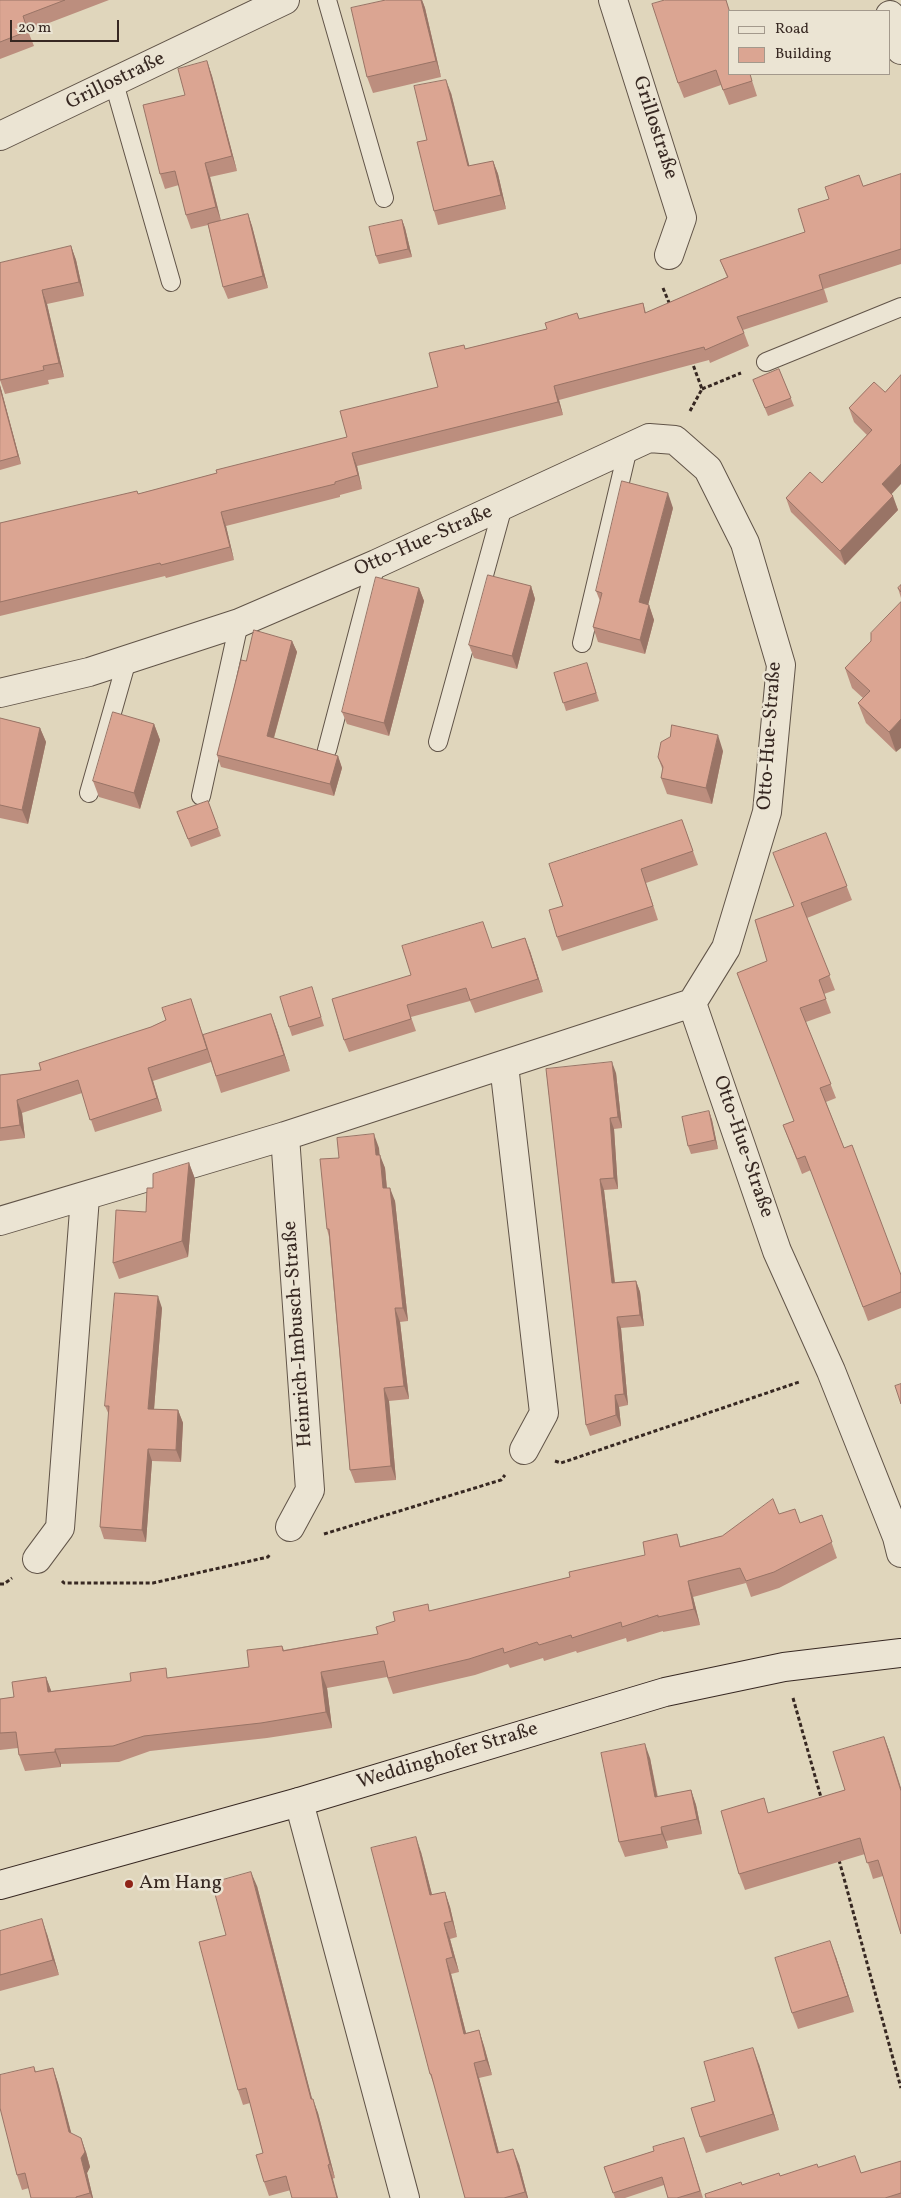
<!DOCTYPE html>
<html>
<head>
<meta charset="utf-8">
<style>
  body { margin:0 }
  #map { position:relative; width:901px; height:2198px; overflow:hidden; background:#e0d6bc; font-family:Vollkorn,serif }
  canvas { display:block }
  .legend { position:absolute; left:728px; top:10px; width:162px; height:65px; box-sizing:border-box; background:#ebe4d3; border:1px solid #a3998c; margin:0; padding:6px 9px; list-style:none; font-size:15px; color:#372822 }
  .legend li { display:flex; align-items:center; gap:10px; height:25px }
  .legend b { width:25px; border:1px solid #a3998c }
  .scale { position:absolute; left:10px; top:20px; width:109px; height:22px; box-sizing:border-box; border:2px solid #372822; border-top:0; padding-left:6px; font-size:15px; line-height:18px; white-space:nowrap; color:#372822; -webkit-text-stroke:4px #ebe4d3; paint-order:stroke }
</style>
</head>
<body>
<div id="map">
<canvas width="901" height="2198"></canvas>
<ul class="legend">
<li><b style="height:6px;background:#ebe4d3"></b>Road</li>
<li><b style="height:14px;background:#dba592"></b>Building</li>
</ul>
<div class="scale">20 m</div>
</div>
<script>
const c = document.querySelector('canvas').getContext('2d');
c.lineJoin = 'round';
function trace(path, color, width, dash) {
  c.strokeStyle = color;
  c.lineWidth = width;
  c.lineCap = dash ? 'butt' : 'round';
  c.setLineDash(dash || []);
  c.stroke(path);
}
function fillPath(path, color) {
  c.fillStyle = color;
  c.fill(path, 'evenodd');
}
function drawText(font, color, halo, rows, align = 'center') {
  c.font = font + ' Vollkorn,serif';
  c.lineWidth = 5;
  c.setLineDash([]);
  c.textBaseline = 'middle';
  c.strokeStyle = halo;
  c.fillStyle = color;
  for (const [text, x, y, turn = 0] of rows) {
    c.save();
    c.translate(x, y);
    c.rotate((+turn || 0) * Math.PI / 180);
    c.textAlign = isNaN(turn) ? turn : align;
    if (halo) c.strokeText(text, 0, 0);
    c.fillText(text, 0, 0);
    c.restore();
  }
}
const lane = new Path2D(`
  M 327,0 L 384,198
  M 114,83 L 171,282
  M 766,362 L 901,307
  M 582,643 L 628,448
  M 438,742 L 503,506
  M 327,750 L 376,564
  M 89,793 L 127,660
  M 201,796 L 239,623`);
const street = new Path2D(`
  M 613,0 L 682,218 L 669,255
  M 890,15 L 901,50
  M 0,136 L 285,0
  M 0,693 L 89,672 L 239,623 L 376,564 L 649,438 L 675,440 L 708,469 L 745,543 L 781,665 L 767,812 L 726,948 L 692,1003 L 777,1251 L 831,1371 L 897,1537 L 901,1553
  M 504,1065 L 544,1413 L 524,1450
  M 285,1136 L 310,1490 L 290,1527
  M 0,1221 L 285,1136 L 692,1003
  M 37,1559 L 60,1528 L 85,1197
  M 299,1802 L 405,2198`);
const secondary = new Path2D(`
  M 0,1885 L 299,1802 L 665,1692 L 784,1667 L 901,1653`);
trace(lane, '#615448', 20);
trace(street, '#615448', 30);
trace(secondary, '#372822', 30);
trace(new Path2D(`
  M 663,288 L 670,305
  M 702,389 L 741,373
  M 690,411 L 702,389 L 692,362
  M 555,1461 L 561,1463 L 799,1382
  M 324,1534 L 501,1480 L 505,1475
  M 62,1581 L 64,1583 L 153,1583 L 268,1557 L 270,1554
  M 0,1584 L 4,1584 L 12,1578
  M 793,1698 L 822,1801
  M 839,1860 L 901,2088`), '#372822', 3, [4, 2.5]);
trace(lane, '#ebe4d3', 18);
trace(street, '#ebe4d3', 28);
trace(secondary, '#ebe4d3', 28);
fillPath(new Path2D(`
  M 0,0 L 109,0 L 28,31 L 34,46 L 0,59 Z
  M 386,0 L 422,0 L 425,8 L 441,77 L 373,93 L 367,77 Z
  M 665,0 L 726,0 L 757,96 L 729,105 L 721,85 L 684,98 L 678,83 Z
  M 207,61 L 212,76 L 237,171 L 210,177 L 221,221 L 248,214 L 252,226 L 268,288 L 228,299 L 223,287 L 208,225 L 191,229 L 186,215 L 179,185 L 165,189 L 160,174 L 185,95 Z
  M 451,93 L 469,166 L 493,161 L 498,174 L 506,209 L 438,225 L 434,211 L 427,140 Z
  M 901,174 L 901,264 L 824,289 L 828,302 L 743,330 L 749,346 L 710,363 L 709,360 L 559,400 L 563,415 L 357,466 L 362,489 L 340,495 L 340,497 L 226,526 L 234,560 L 166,578 L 165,576 L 0,616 L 0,523 L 138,494 L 217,473 L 347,437 L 438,387 L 465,349 L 547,329 L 580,319 L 643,303 L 646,313 L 727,277 L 720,260 L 805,232 L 829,199 L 863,186 Z
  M 402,220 L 405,228 L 412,257 L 379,264 L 376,256 Z
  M 71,246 L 76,260 L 84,296 L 47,304 L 64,377 L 48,380 L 49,384 L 5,394 L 0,380 L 0,263 Z
  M 779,369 L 794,406 L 768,416 L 753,380 Z
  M 874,382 L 891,494 L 898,510 L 845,565 L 791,512 L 786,498 L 822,483 L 867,435 L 854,422 L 849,408 Z
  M 0,385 L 21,464 L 0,470 Z
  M 673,508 L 648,605 L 649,605 L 654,620 L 645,654 L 598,642 L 593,627 L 600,601 L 596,591 Z
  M 901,585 L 901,598 L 898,588 Z
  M 531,586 L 535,599 L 517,669 L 474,658 L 469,645 Z
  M 419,588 L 424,601 L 389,736 L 347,724 L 342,712 Z
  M 292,641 L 297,652 L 274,738 L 338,756 L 342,768 L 334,796 L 221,767 L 217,755 L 246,661 Z
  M 871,641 L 896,752 L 866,723 L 858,703 L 863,698 L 852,688 L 845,668 Z
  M 590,672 L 599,701 L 566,711 L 554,673 Z
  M 0,718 L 40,728 L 46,742 L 28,824 L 0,818 Z
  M 154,724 L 160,740 L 140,809 L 99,797 L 93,781 Z
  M 723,751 L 712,804 L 667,794 L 661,778 L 663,771 L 658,757 Z
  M 208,801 L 221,836 L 191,847 L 177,812 Z
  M 682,820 L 698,865 L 646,883 L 658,920 L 562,951 L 557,937 L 563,906 Z
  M 826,833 L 852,900 L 807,918 L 835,990 L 824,994 L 831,1013 L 806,1022 L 836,1098 L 826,1102 L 844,1148 L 901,1275 L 901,1308 L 868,1321 L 811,1170 L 802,1174 L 783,1125 L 794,1121 L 794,906 Z
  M 492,948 L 530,951 L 543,992 L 475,1013 L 470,1001 L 411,1017 L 416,1031 L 349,1052 L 344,1040 L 411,975 Z
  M 312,987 L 324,1026 L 292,1036 L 289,1027 Z
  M 191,999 L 203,1035 L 271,1014 L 290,1071 L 221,1093 L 211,1062 L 153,1081 L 162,1111 L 95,1132 L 82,1093 L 22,1113 L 25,1138 L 0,1141 L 0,1075 L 41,1070 L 151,1027 L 166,1020 Z
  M 546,1069 L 616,1073 L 622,1128 L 614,1129 L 618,1189 L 604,1190 L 615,1282 L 636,1281 L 640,1292 L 644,1326 L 621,1328 L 628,1405 L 619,1407 L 621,1426 L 590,1436 L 586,1425 Z
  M 709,1111 L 712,1120 L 718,1149 L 691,1154 L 688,1146 Z
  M 379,1148 L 379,1155 L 385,1168 L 387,1188 L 395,1201 L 408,1321 L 400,1322 L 409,1399 L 389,1401 L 396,1480 L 355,1483 L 350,1470 L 329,1237 L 327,1229 L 339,1158 Z
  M 189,1163 L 195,1179 L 188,1257 L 119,1279 L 113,1263 L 146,1212 L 153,1188 Z
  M 162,1308 L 154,1409 L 178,1410 L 183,1423 L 181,1462 L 152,1461 L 146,1542 L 104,1539 L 100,1527 L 109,1415 L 105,1406 Z
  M 779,1514 L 800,1523 L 822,1515 L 837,1558 L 779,1588 L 751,1597 L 746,1583 L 693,1597 L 700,1625 L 663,1632 L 663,1631 L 627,1642 L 626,1638 L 577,1653 L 576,1651 L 544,1661 L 543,1658 L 510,1668 L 508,1664 L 475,1675 L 393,1694 L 387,1677 L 327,1688 L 332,1728 L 267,1738 L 150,1751 L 119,1762 L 61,1764 L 61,1767 L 25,1771 L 19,1755 L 18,1748 L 0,1750 L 0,1699 L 14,1697 L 46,1677 L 51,1691 L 169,1678 L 249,1667 L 282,1646 L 284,1650 L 378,1634 L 430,1611 L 570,1577 L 681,1546 L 722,1536 Z
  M 884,1737 L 890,1753 L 883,1876 L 873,1879 L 865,1854 L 745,1890 L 739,1874 L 769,1813 L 845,1790 Z
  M 650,1758 L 658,1797 L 691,1790 L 696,1805 L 702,1834 L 666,1841 L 668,1848 L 625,1857 L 619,1842 Z
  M 421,1852 L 432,1895 L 445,1892 L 450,1907 L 457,1937 L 450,1939 L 459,1972 L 451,1974 L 466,2033 L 479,2030 L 484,2046 L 492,2075 L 479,2078 L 499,2153 L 519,2164 L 528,2198 L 465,2198 L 436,2090 L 430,2074 Z
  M 257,1886 L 312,2099 L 318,2113 L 335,2178 L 269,2196 L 264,2182 L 263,2153 L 250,2103 L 243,2105 L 238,2090 L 226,1935 Z
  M 0,1931 L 47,1934 L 59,1975 L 0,1991 Z
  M 836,1957 L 854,2012 L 798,2029 L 792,2013 Z
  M 759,2064 L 779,2130 L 706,2153 L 700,2137 L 715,2101 Z
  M 34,2067 L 36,2072 L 53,2068 L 58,2083 L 71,2133 L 86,2152 L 90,2167 L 87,2173 L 93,2198 L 31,2198 L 29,2188 L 22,2190 L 17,2175 Z
  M 684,2138 L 703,2198 L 668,2198 L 664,2185 L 625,2198 L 615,2198 L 604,2167 L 654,2151 Z
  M 901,2161 L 901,2198 L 706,2198 L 742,2185 L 818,2167 L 861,2173 Z`), '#bc8e7e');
fillPath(new Path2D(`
  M 421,0 L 422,0 L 425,8 L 441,77 L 436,61 Z
  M 207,61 L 212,76 L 237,171 L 232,156 Z
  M 446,80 L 451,93 L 473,180 L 468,166 Z
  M 493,161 L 498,174 L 506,209 L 501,195 Z
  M 205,163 L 210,177 L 221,221 L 216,207 Z
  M 248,214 L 252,226 L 268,288 L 263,276 Z
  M 402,220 L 405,228 L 412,257 L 408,249 Z
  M 71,246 L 76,260 L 84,296 L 79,282 Z
  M 42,290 L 47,304 L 64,377 L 59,363 Z
  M 0,385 L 21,464 L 18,456 L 0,388 Z
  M 554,386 L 559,400 L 563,415 L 558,402 Z
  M 352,453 L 357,466 L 362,489 L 358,475 Z
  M 901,464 L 901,484 L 887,499 L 882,484 Z
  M 668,493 L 673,508 L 645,617 L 639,602 Z
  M 893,496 L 898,510 L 845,565 L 840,551 Z
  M 221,512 L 226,526 L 234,560 L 230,547 Z
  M 531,586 L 535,599 L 517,669 L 512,656 Z
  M 419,588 L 424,601 L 389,736 L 384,723 Z
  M 649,605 L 654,620 L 645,654 L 640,640 Z
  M 292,641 L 297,652 L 271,748 L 267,736 Z
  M 901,719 L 901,748 L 896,752 L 889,732 Z
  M 154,724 L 160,740 L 140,809 L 134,793 Z
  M 40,728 L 46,742 L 28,824 L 22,810 Z
  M 718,735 L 723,751 L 712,804 L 706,788 Z
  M 338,756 L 342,768 L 334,796 L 330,784 Z
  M 525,938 L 530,951 L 543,992 L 538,979 Z
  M 271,1014 L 277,1030 L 290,1071 L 284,1055 Z
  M 612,1062 L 616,1073 L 622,1128 L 618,1117 Z
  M 148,1068 L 153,1081 L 162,1111 L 157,1098 Z
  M 17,1100 L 22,1113 L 25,1138 L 20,1125 Z
  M 709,1111 L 712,1120 L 718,1149 L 715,1140 Z
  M 610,1118 L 614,1129 L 618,1189 L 614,1178 Z
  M 374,1134 L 379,1148 L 381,1168 L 376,1155 Z
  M 380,1155 L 385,1168 L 388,1202 L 383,1188 Z
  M 189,1163 L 195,1179 L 188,1257 L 182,1241 Z
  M 600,1179 L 604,1190 L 616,1294 L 612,1283 Z
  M 390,1188 L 395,1201 L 408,1321 L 403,1308 Z
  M 636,1281 L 640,1292 L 644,1326 L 640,1315 Z
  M 158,1296 L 162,1308 L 153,1422 L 148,1409 Z
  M 395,1308 L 400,1322 L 409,1399 L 404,1386 Z
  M 617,1317 L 621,1328 L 628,1405 L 624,1394 Z
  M 384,1388 L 389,1401 L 396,1480 L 391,1466 Z
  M 615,1395 L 619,1407 L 621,1426 L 616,1415 Z
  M 178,1410 L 183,1423 L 181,1462 L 176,1450 Z
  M 148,1449 L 152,1461 L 146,1542 L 142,1530 Z
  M 688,1581 L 693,1597 L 700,1625 L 694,1609 Z
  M 321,1672 L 327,1688 L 332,1728 L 326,1712 Z
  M 46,1677 L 52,1693 L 48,1692 Z
  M 884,1737 L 890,1753 L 901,1788 L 901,1791 Z
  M 645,1744 L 650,1758 L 660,1812 L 655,1797 Z
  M 55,1749 L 61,1764 L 61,1767 L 55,1752 Z
  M 691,1790 L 696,1805 L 702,1834 L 697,1819 Z
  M 661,1827 L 666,1841 L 668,1848 L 662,1834 Z
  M 416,1837 L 421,1852 L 436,1910 L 430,1895 Z
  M 251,1872 L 257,1886 L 316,2114 L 311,2099 Z
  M 445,1892 L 450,1907 L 457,1937 L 452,1921 Z
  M 42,1919 L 47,1934 L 59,1975 L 53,1960 Z
  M 444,1923 L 450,1939 L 459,1972 L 453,1957 Z
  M 830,1941 L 836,1957 L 854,2012 L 848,1996 Z
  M 446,1959 L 451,1974 L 470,2049 L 464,2034 Z
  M 479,2030 L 484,2046 L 492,2075 L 486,2060 Z
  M 753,2048 L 759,2064 L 779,2130 L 773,2114 Z
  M 474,2063 L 479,2078 L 503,2168 L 497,2153 Z
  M 53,2068 L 58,2083 L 75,2147 L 69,2132 Z
  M 313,2099 L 318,2113 L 335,2178 L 330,2164 Z
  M 81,2138 L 86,2152 L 90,2167 L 87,2173 L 93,2198 L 92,2198 L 90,2193 L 81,2158 Z
  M 513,2149 L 519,2164 L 528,2198 L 527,2198 L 525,2192 Z
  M 328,2165 L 333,2179 L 338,2198 L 337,2198 Z`), '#997466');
const building = new Path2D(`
  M 0,0 L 65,0 L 23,16 L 28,31 L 0,42 Z
  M 386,0 L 421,0 L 436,61 L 367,77 L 351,8 Z
  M 665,0 L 726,0 L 730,13 L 730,74 L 750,74 L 752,81 L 723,90 L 716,70 L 678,83 L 652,4 Z
  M 207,61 L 232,156 L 205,163 L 216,207 L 186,215 L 175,171 L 160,174 L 143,105 L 185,95 L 178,69 Z
  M 446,80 L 468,166 L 493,161 L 501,195 L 434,211 L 417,142 L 427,140 L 414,86 Z
  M 901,174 L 901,249 L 819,275 L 823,289 L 737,317 L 744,333 L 705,350 L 704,347 L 554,386 L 558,402 L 352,453 L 358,475 L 335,482 L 335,484 L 221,512 L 230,547 L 161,565 L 160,563 L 0,602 L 0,523 L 137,491 L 138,494 L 217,473 L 216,470 L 347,437 L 340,411 L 438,387 L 429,353 L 464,345 L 465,349 L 547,329 L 545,323 L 577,313 L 579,319 L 643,303 L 645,313 L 728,277 L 720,260 L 805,232 L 798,209 L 829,199 L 825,187 L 859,175 L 863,186 Z
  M 248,214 L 263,276 L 223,287 L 208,224 Z
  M 402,220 L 408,249 L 376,256 L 369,227 Z
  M 71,246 L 79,282 L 42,290 L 59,363 L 43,366 L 44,370 L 0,380 L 0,263 Z
  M 779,369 L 791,398 L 765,408 L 753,380 Z
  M 901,375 L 901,464 L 882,484 L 893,496 L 840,551 L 786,498 L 810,472 L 822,483 L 872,430 L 849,408 L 874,382 L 885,392 Z
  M 0,388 L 18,456 L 0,461 Z
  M 622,481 L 668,493 L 639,602 L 649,605 L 640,640 L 593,627 L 602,593 L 596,591 Z
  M 488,575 L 531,586 L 512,656 L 469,645 Z
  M 376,577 L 419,588 L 384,723 L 342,712 Z
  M 901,585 L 901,592 L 898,588 Z
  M 901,602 L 901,719 L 889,732 L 858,703 L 870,691 L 845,668 L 871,641 L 871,633 Z
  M 254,630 L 292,641 L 267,736 L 338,756 L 330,784 L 217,755 L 241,660 L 246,661 Z
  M 587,663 L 596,693 L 563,703 L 554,673 Z
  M 113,712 L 154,724 L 134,793 L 93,781 Z
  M 0,718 L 40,728 L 22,810 L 0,805 Z
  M 672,725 L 718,735 L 706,788 L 661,778 L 663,767 L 658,757 L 661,742 L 670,737 Z
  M 208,801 L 218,828 L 188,839 L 177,812 Z
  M 682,820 L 693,851 L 641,869 L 653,906 L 557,937 L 549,910 L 563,906 L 549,864 Z
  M 826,833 L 847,886 L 801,903 L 830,975 L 819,980 L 826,999 L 800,1008 L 831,1084 L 820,1088 L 844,1148 L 852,1145 L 901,1275 L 901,1292 L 863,1307 L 805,1156 L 797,1159 L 783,1125 L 794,1121 L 737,973 L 767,961 L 755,920 L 794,906 L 773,853 Z
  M 483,922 L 492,948 L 525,938 L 538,979 L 470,1000 L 466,988 L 407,1005 L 411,1019 L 344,1040 L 332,999 L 411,975 L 402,946 Z
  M 312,987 L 321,1017 L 289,1027 L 280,997 Z
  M 191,999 L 207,1049 L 148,1068 L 157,1098 L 90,1120 L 78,1080 L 17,1100 L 20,1125 L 0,1128 L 0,1075 L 41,1070 L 39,1063 L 151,1027 L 166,1020 L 162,1008 Z
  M 271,1014 L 284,1055 L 216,1076 L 203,1035 Z
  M 612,1062 L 618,1117 L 610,1118 L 614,1178 L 600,1179 L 612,1283 L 636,1281 L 640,1315 L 617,1317 L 624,1394 L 615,1395 L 616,1415 L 586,1425 L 546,1069 Z
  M 709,1111 L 715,1140 L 688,1146 L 682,1117 Z
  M 374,1134 L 376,1155 L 380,1155 L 383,1188 L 390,1188 L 403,1308 L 395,1308 L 404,1386 L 384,1388 L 391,1466 L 350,1470 L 329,1229 L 327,1229 L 320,1159 L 339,1158 L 337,1138 Z
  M 189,1163 L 182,1241 L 113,1263 L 116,1210 L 146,1212 L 147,1188 L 153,1188 L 153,1174 Z
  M 115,1293 L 158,1296 L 148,1409 L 178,1410 L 176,1450 L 148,1449 L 142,1530 L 100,1527 L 109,1406 L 105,1406 Z
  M 901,1384 L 901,1404 L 895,1386 Z
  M 773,1499 L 779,1514 L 795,1509 L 800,1523 L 822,1515 L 832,1542 L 774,1572 L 746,1581 L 740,1568 L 688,1581 L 694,1609 L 658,1617 L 658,1615 L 622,1627 L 621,1622 L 572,1638 L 571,1635 L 539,1645 L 537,1642 L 504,1653 L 503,1648 L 469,1659 L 388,1678 L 384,1661 L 321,1672 L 326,1712 L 261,1723 L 144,1736 L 113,1746 L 55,1749 L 55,1752 L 19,1755 L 16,1732 L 0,1733 L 0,1699 L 14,1697 L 12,1682 L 46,1677 L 48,1692 L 131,1681 L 130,1673 L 166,1668 L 167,1678 L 249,1667 L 247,1650 L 282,1646 L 283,1651 L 378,1634 L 376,1627 L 395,1621 L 393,1612 L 428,1604 L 429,1611 L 570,1577 L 569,1572 L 645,1555 L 643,1542 L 677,1534 L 680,1547 L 722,1536 Z
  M 884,1737 L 901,1791 L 901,1934 L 878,1860 L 867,1863 L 860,1838 L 739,1874 L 721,1811 L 764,1798 L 768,1813 L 845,1790 L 833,1752 Z
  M 645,1744 L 655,1797 L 691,1790 L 697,1819 L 661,1827 L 662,1834 L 619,1842 L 601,1753 Z
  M 416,1837 L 430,1895 L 445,1892 L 452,1921 L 444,1923 L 453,1957 L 446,1959 L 464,2034 L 479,2030 L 486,2060 L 474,2063 L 497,2153 L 513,2149 L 525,2192 L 504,2198 L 465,2198 L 431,2074 L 430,2074 L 371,1848 Z
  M 251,1872 L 311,2099 L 313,2099 L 330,2164 L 328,2165 L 337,2198 L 292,2198 L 286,2176 L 264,2182 L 256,2155 L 263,2153 L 246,2088 L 238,2090 L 199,1942 L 226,1935 L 212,1883 Z
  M 42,1919 L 53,1960 L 0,1975 L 0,1931 Z
  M 830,1941 L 848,1996 L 792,2013 L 775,1958 Z
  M 753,2048 L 773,2114 L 700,2137 L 691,2108 L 715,2101 L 704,2062 Z
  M 34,2067 L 35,2072 L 53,2068 L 69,2132 L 81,2138 L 85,2152 L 81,2158 L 90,2193 L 76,2197 L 76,2198 L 31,2198 L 25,2173 L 17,2175 L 0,2108 L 0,2075 Z
  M 684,2138 L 700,2191 L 677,2198 L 668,2198 L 662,2177 L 613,2193 L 604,2167 L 654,2151 L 653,2147 Z
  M 855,2156 L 861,2173 L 901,2161 L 901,2193 L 885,2198 L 706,2198 L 705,2194 L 741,2182 L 742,2185 L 779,2173 L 780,2176 L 817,2164 L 818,2167 Z`);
fillPath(building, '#dba592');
trace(building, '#997466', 1);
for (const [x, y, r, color] of [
  [129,1884,5,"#8f2418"]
]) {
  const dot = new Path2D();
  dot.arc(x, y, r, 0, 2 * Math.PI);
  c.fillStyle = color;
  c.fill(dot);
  trace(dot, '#ebe4d3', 2);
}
drawText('20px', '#372822', '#ebe4d3', [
  ["Grillostraße",116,82,-26],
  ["Grillostraße",654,128,72],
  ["Otto-Hue-Straße",424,542,-24],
  ["Otto-Hue-Straße",771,736,-86],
  ["Otto-Hue-Straße",742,1147,71],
  ["Heinrich-Imbusch-Straße",299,1334,-94],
  ["Weddinghofer Straße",448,1757,-17]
]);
drawText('20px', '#372822', '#ebe4d3', [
  ["Am Hang",139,1884]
], 'left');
</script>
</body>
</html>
